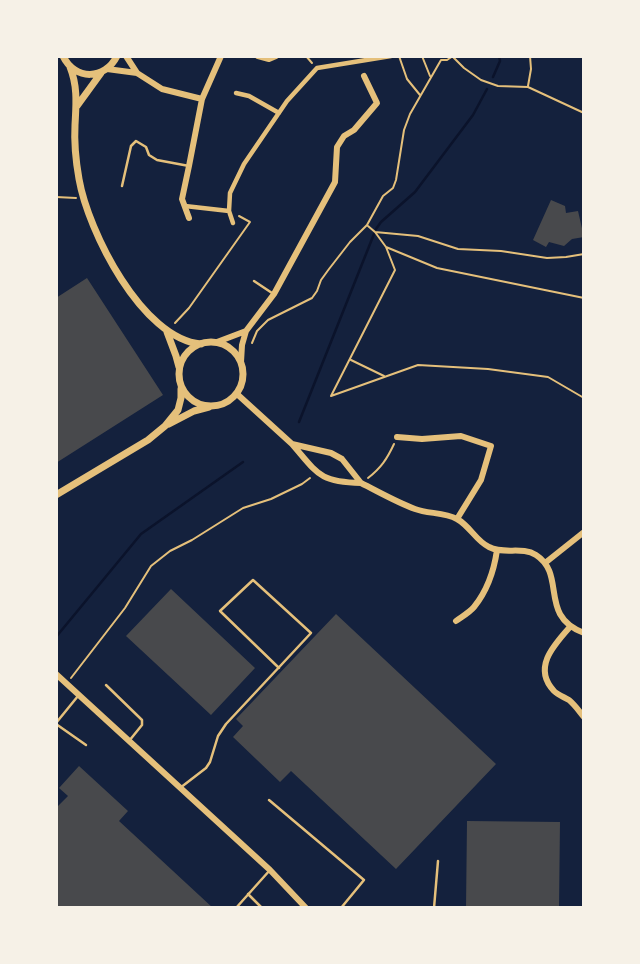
<!DOCTYPE html>
<html>
<head>
<meta charset="utf-8">
<style>
  body { margin:0 }
  #map { position:relative; width:640px; height:964px; overflow:hidden; background:#14213d; font-family:Figtree,sans-serif }
  canvas { display:block }
  .frame { position:absolute; inset:0; border:58px solid #f6f1e7; pointer-events:none }
</style>
</head>
<body>
<div id="map">
<canvas width="640" height="964"></canvas>
<div class="frame"></div>
</div>
<script>
const c = document.querySelector('canvas').getContext('2d');
c.lineJoin = 'round';
function trace(path, color, width, dash) {
  c.strokeStyle = color;
  c.lineWidth = width;
  c.lineCap = dash ? 'butt' : 'round';
  c.setLineDash(dash || []);
  c.stroke(path);
}
function fillPath(path, color) {
  c.fillStyle = color;
  c.fill(path, 'evenodd');
}
trace(new Path2D(`
  M 493,77 L 500,61 L 499,56
  M 376,229 L 381,222 L 415,192 L 473,115 L 487,89
  M 299,422 L 374,234
  M 56,637 L 141,534 L 243,462`), '#0b132b', 2.5);
fillPath(new Path2D(`
  M 551,200 L 565,206 L 566,213 L 578,211 L 584,237 L 572,239 L 564,246 L 549,242 L 546,247 L 533,240 Z
  M 87,278 L 163,395 L 56,463 L 56,298 Z
  M 171,589 L 255,668 L 211,715 L 126,636 Z
  M 336,614 L 496,764 L 396,869 L 291,771 L 280,782 L 233,737 L 243,726 L 236,719 Z
  M 79,766 L 128,811 L 119,821 L 213,908 L 56,908 L 56,808 L 68,796 L 59,788 Z
  M 467,821 L 560,822 L 559,908 L 466,908 Z`), '#48494c');
trace(new Path2D(`
  M 306,56 L 312,63
  M 399,56 L 407,79 L 420,95
  M 422,56 L 430,76
  M 453,57 L 464,68 L 481,80 L 498,86 L 528,87 L 584,113
  M 528,86 L 531,69 L 530,56
  M 56,197 L 76,198
  M 368,226 L 375,232 L 418,236 L 458,249 L 501,251 L 547,258 L 566,257 L 584,254
  M 375,232 L 386,247 L 437,268 L 584,298
  M 386,247 L 395,270 L 331,396 L 418,365 L 488,369 L 548,377 L 584,398
  M 175,323 L 189,308 L 250,222 L 239,216
  M 252,343 L 257,331 L 268,320 L 312,298 L 317,291 L 321,280 L 329,269 L 350,242 L 367,225 L 383,196 L 393,188 L 396,180 L 404,130 L 410,114 L 441,60 L 447,60 L 453,56
  M 351,360 L 384,376
  M 368,478 C 381,468 387,459 394,444
  M 71,678 L 125,608 L 151,566 L 170,551 L 192,540 L 243,508 L 271,499 L 302,484 L 310,478`), '#e5c07b', 2);
trace(new Path2D(`
  M 122,186 L 131,146 L 136,141 L 146,147 L 149,155 L 157,160 L 189,166
  M 254,281 L 272,293
  M 106,685 L 142,720 L 142,725 L 129,741
  M 56,723 L 78,696
  M 56,724 L 86,745
  M 180,788 L 206,768 L 210,762 L 218,736 L 226,724 L 311,633 L 253,580 L 220,611 L 279,668
  M 269,800 L 364,880 L 341,908
  M 248,894 L 262,908
  M 236,908 L 270,870
  M 434,908 L 438,861`), '#e5c07b', 2.5);
trace(new Path2D(`
  M 236,93 L 249,96 L 279,113
  M 185,206 L 229,211
  M 233,223 L 229,211 L 230,193 L 244,164 L 287,101 L 317,68 L 391,56`), '#e5c07b', 4.5);
trace(new Path2D(`
  M 126,56 L 137,73
  M 258,56 L 269,59 L 276,56
  M 107,69 L 137,73 L 162,89 L 202,99
  M 189,218 L 182,199 L 189,166 L 202,99 L 221,56
  M 217,342 L 246,331
  M 241,362 L 242,345 L 246,331 L 274,294 L 335,182 L 337,147 L 344,136 L 354,130 L 377,103 L 364,76
  M 237,394 L 292,444
  M 397,437 L 422,439 L 461,436 L 491,446 L 481,480 L 457,519
  M 292,444 L 331,453 L 342,459 L 361,483 C 319,482 318,474 292,444 Z
  M 361,483 C 379,492 396,502 415,509 C 428,514 444,512 457,519 C 470,526 476,541 489,547 C 504,555 522,546 536,555 C 567,575 538,616 584,633
  M 545,563 L 584,532
  M 456,621 C 461,617 469,613 474,607 C 487,591 494,571 497,550
  M 570,627 C 554,645 532,668 554,691 C 558,695 564,697 569,700 C 575,705 579,711 584,717
  M 56,674 L 270,870 L 306,908`), '#e5c07b', 6);
trace(new Path2D(`
  M 63,56 C 75,81 105,80 117,56
  M 70,67 C 78,87 76,105 75,125 C 74,143 76,162 79,179 C 88,231 142,339 201,344
  M 77,106 L 101,73
  M 167,332 L 176,356 L 179,367
  M179 374a32 32 0 1 1 64 0a32 32 0 1 1-64 0Z
  M 169,424 L 194,411 L 209,407
  M 56,495 L 148,440 L 165,426 L 178,410 L 181,398 L 181,389`), '#e5c07b', 7);
</script>
</body>
</html>
